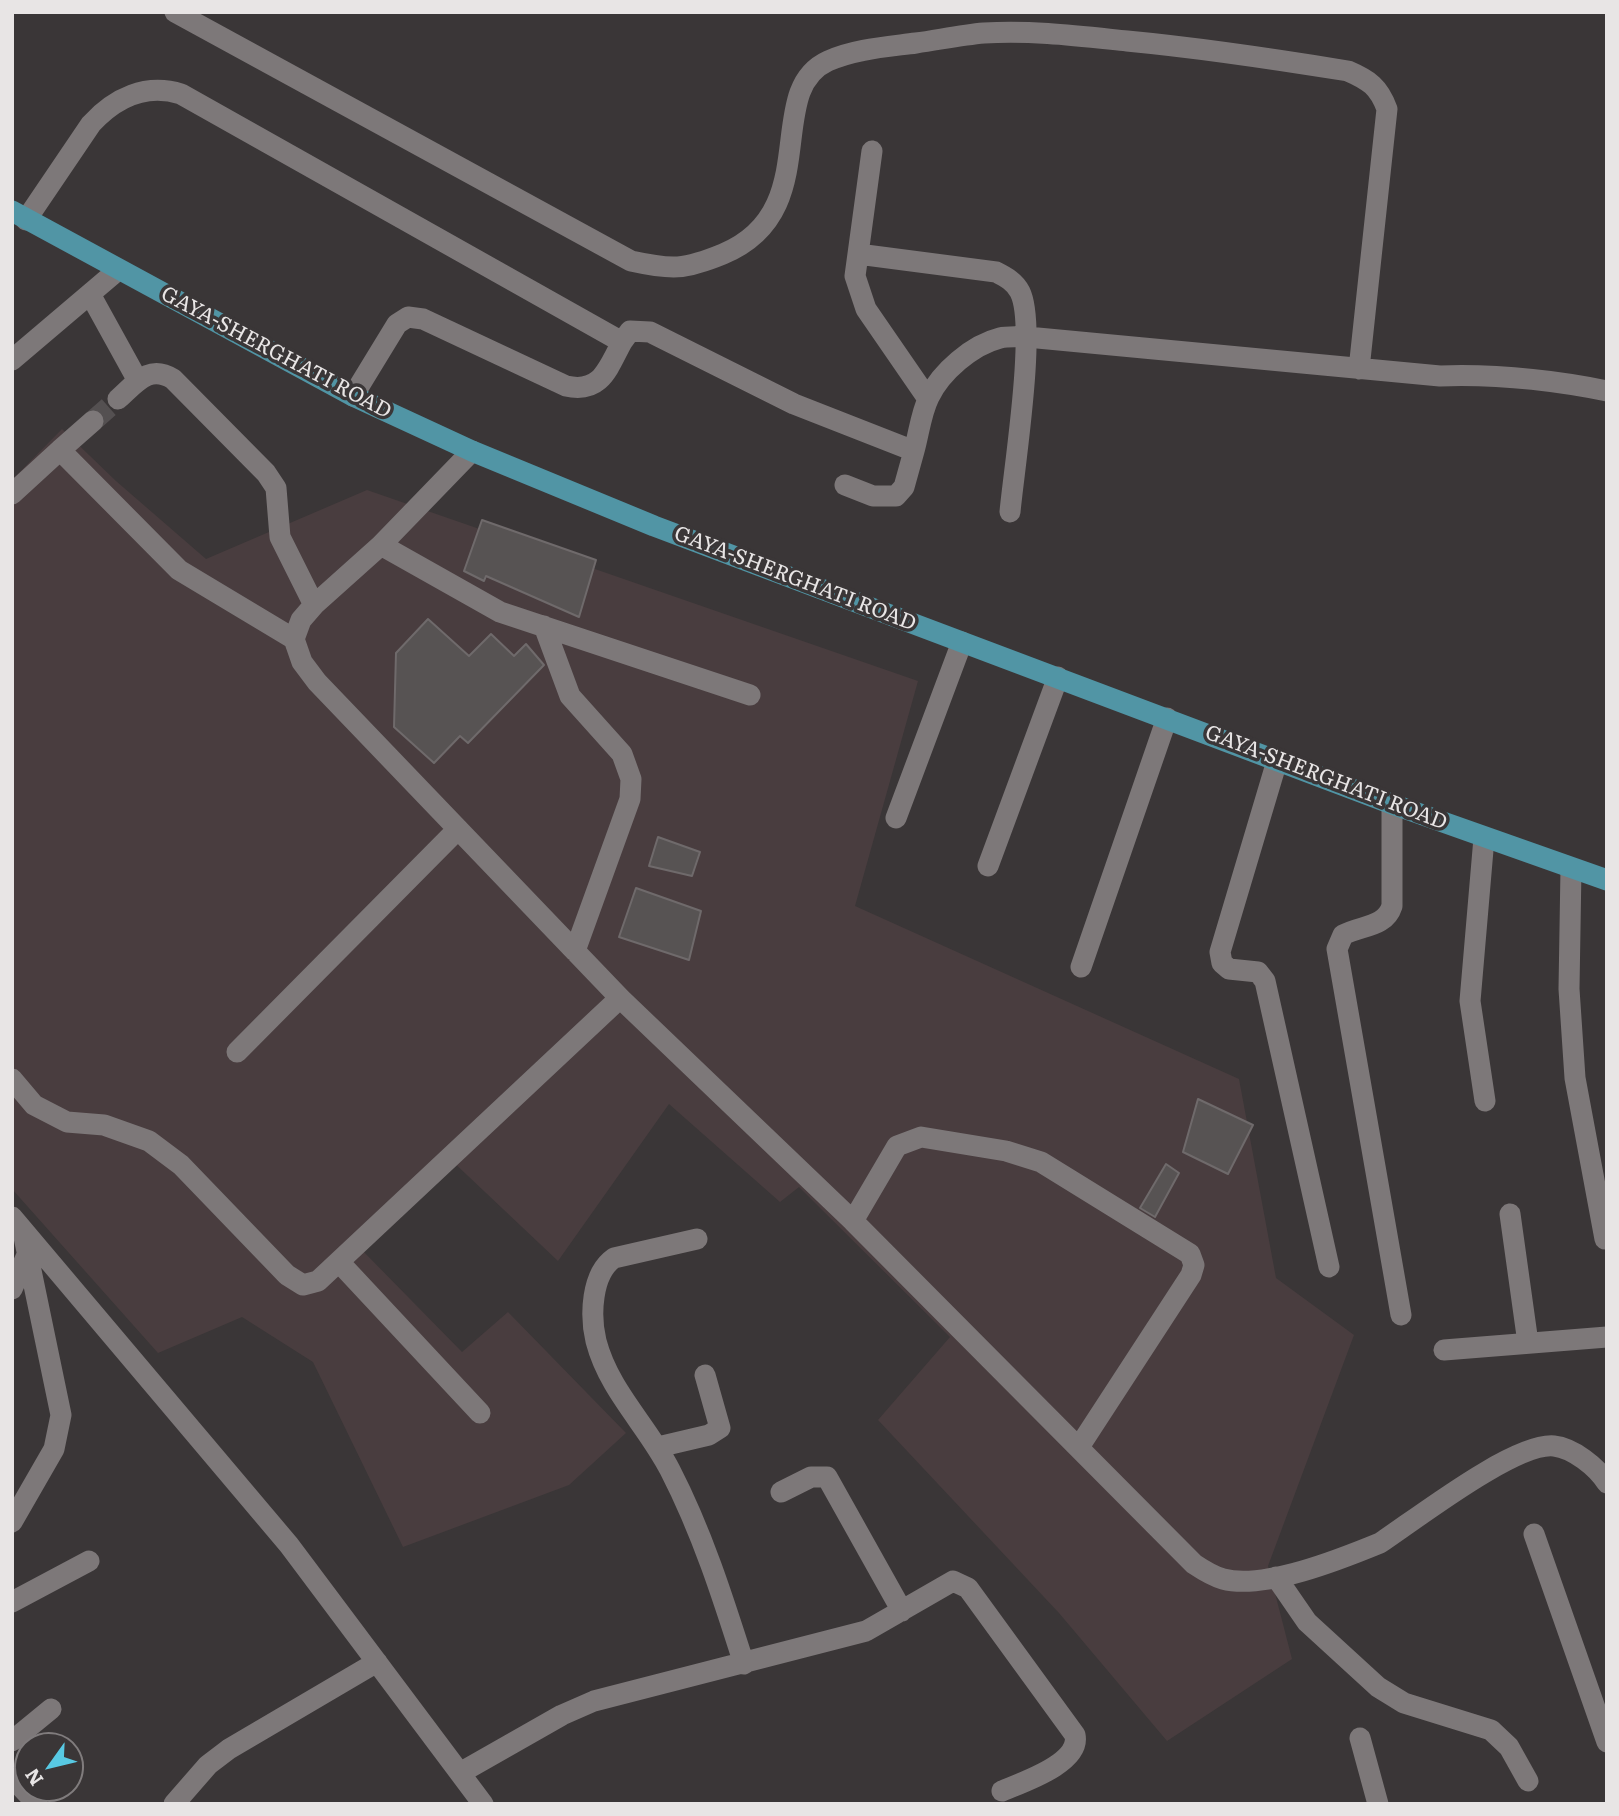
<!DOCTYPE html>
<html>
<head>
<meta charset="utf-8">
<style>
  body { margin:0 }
  #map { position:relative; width:1619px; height:1816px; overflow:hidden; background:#3a3637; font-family:Literata,serif }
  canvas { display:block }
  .frame { position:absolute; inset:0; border:14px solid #e8e5e5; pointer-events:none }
  .north { position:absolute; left:14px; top:1732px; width:70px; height:70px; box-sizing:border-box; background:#3a3637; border:2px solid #807c7d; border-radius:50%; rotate:236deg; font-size:19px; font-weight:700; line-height:28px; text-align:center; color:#e8e5e5 }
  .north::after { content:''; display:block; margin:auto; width:24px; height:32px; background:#58c9e3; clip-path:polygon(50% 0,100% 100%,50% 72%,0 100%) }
</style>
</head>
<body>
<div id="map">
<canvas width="1619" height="1816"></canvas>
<div class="frame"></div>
<div class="north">N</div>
</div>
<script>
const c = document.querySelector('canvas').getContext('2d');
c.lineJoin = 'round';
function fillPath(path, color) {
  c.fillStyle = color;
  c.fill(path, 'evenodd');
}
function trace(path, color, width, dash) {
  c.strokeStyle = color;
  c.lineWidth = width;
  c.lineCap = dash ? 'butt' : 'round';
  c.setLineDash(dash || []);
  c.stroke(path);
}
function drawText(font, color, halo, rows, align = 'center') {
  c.font = font + ' Literata,serif';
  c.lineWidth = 7;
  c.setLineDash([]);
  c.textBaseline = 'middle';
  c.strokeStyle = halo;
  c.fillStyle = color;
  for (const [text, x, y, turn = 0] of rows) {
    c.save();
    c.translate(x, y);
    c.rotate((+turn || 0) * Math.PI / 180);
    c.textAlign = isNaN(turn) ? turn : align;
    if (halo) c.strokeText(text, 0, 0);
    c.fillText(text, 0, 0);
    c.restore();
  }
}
fillPath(new Path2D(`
  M 62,429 L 116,481 L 206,559 L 367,490 L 918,681 L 855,906 L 1239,1079 L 1276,1278 L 1354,1335 L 1268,1566 L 1292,1659 L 1167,1741 L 1059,1613 L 878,1420 L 950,1337 L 799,1187 L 780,1202 L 669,1104 L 558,1261 L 449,1158 L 359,1247 L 462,1352 L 508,1312 L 626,1433 L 569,1485 L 403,1547 L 313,1362 L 242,1317 L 158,1353 L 12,1189 L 12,480 Z`), '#493d3f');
const building = new Path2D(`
  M 482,520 L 596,560 L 579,617 L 486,576 L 484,581 L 464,571 Z
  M 428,619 L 469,656 L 491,634 L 514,656 L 526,644 L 544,665 L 468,743 L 460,736 L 434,763 L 394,727 L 396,653 Z
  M 658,837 L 700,852 L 692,876 L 649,866 Z
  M 636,888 L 701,911 L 689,960 L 619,937 Z
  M 1198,1099 L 1253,1125 L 1228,1174 L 1183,1152 Z
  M 1166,1164 L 1179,1173 L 1155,1217 L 1140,1208 Z`);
fillPath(building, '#575353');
trace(building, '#6f6a6b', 2);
trace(new Path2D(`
  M 93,421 L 118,399`), '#545051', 21, [21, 10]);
trace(new Path2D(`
  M 175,12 L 631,261 C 672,270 684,270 723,254 C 826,211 762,91 828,61 C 855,49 886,47 916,43 C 938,40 961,35 984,33 C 1032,30 1079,36 1127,41 C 1201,48 1274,59 1348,71 C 1369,80 1379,87 1387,109 L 1359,369
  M 872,151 L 858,254 L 996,272 C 1006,277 1015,282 1020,292 C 1037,326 1014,468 1010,512
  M 26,220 L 91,124 C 115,98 146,83 181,94 L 622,342 L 630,331 L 650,332 L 794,404 L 914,451 C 919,433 921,413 929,397 C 941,372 972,345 1000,338 C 1008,336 1018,337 1027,337 L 1440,376 C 1496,374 1552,380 1607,391
  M 858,254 L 855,276 L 866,309 L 928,399
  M 90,294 L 138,381
  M 12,360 L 118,270
  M 353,396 L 397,324 L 408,317 L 423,319 L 566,386 C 601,394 608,368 622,342
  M 118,399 C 136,383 149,364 173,379 L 266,473 L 276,488 L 280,537 L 314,605
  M 60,450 L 93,421
  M 472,451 L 381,545 L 314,605 L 301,620 L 294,639 L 302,662 L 317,682 L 620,998 L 853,1221 L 1194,1564 C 1203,1570 1212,1576 1223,1579 C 1264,1590 1341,1559 1380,1543 C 1415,1520 1515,1442 1554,1446 C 1573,1448 1597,1467 1607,1483
  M 845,485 L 873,496 L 896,496 L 904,487 L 914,451
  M 12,494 L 60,450 L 179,570 L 294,639
  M 381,545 L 500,612 L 750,695
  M 544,626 L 570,696 L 622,754 L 631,779 L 630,799 L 575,951
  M 1277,761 L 1220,952 L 1222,963 L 1229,969 L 1258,972 L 1265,981 L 1329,1267
  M 1392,804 L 1392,906 C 1385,928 1361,925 1343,935 L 1337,949 L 1401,1315
  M 896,818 L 962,642
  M 1484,838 L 1470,1001 L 1485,1101
  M 988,866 L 1058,677
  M 1571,868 L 1569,989 L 1575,1078 L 1605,1239
  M 1081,967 L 1167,718
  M 237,1052 L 458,829
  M 12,1079 L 34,1105 L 67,1122 L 104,1125 L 149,1141 L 181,1165 L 287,1275 L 303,1285 L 318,1281 L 620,998
  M 1510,1214 L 1528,1343
  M 12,1217 L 289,1545 L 483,1804
  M 853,1221 L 897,1146 L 921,1137 L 1006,1151 L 1041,1162 L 1190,1254 L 1194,1265 L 1191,1275 L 1079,1447
  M 697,1239 L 614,1258 C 591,1274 590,1316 596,1341 C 609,1391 647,1425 670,1470 C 702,1532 723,1598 744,1664
  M 339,1262 L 480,1413
  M 12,1289 L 27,1255
  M 1444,1350 L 1607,1337
  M 658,1447 L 709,1435 L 720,1428 L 705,1375
  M 781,1492 L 811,1477 L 827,1477 L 902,1611
  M 12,1522 L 54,1449 L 61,1415 L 23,1232
  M 1534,1534 L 1607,1742
  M 1276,1577 L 1307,1622 L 1378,1687 L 1404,1703 L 1491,1730 L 1509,1747 L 1528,1781
  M 12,1602 L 89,1561
  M 1360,1738 L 1378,1804
  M 12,1741 L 51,1709
  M 460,1773 L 562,1715 L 594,1701 L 866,1631 L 953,1581 L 968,1588 L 1075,1735 C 1081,1763 1023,1782 1002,1791
  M 12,1777 L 37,1804
  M 174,1804 L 208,1765 L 229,1749 L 377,1662`), '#7d7879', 21);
trace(new Path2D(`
  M 12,211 L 353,396 L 472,451 L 654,526 L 1392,804 L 1607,880`), '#5195a5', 21);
drawText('21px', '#e8e5e5', '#3a3637', [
  ["GAYA-SHERGHATI ROAD",276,353,28],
  ["GAYA-SHERGHATI ROAD",795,579,21],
  ["GAYA-SHERGHATI ROAD",1326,778,21]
]);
</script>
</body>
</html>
